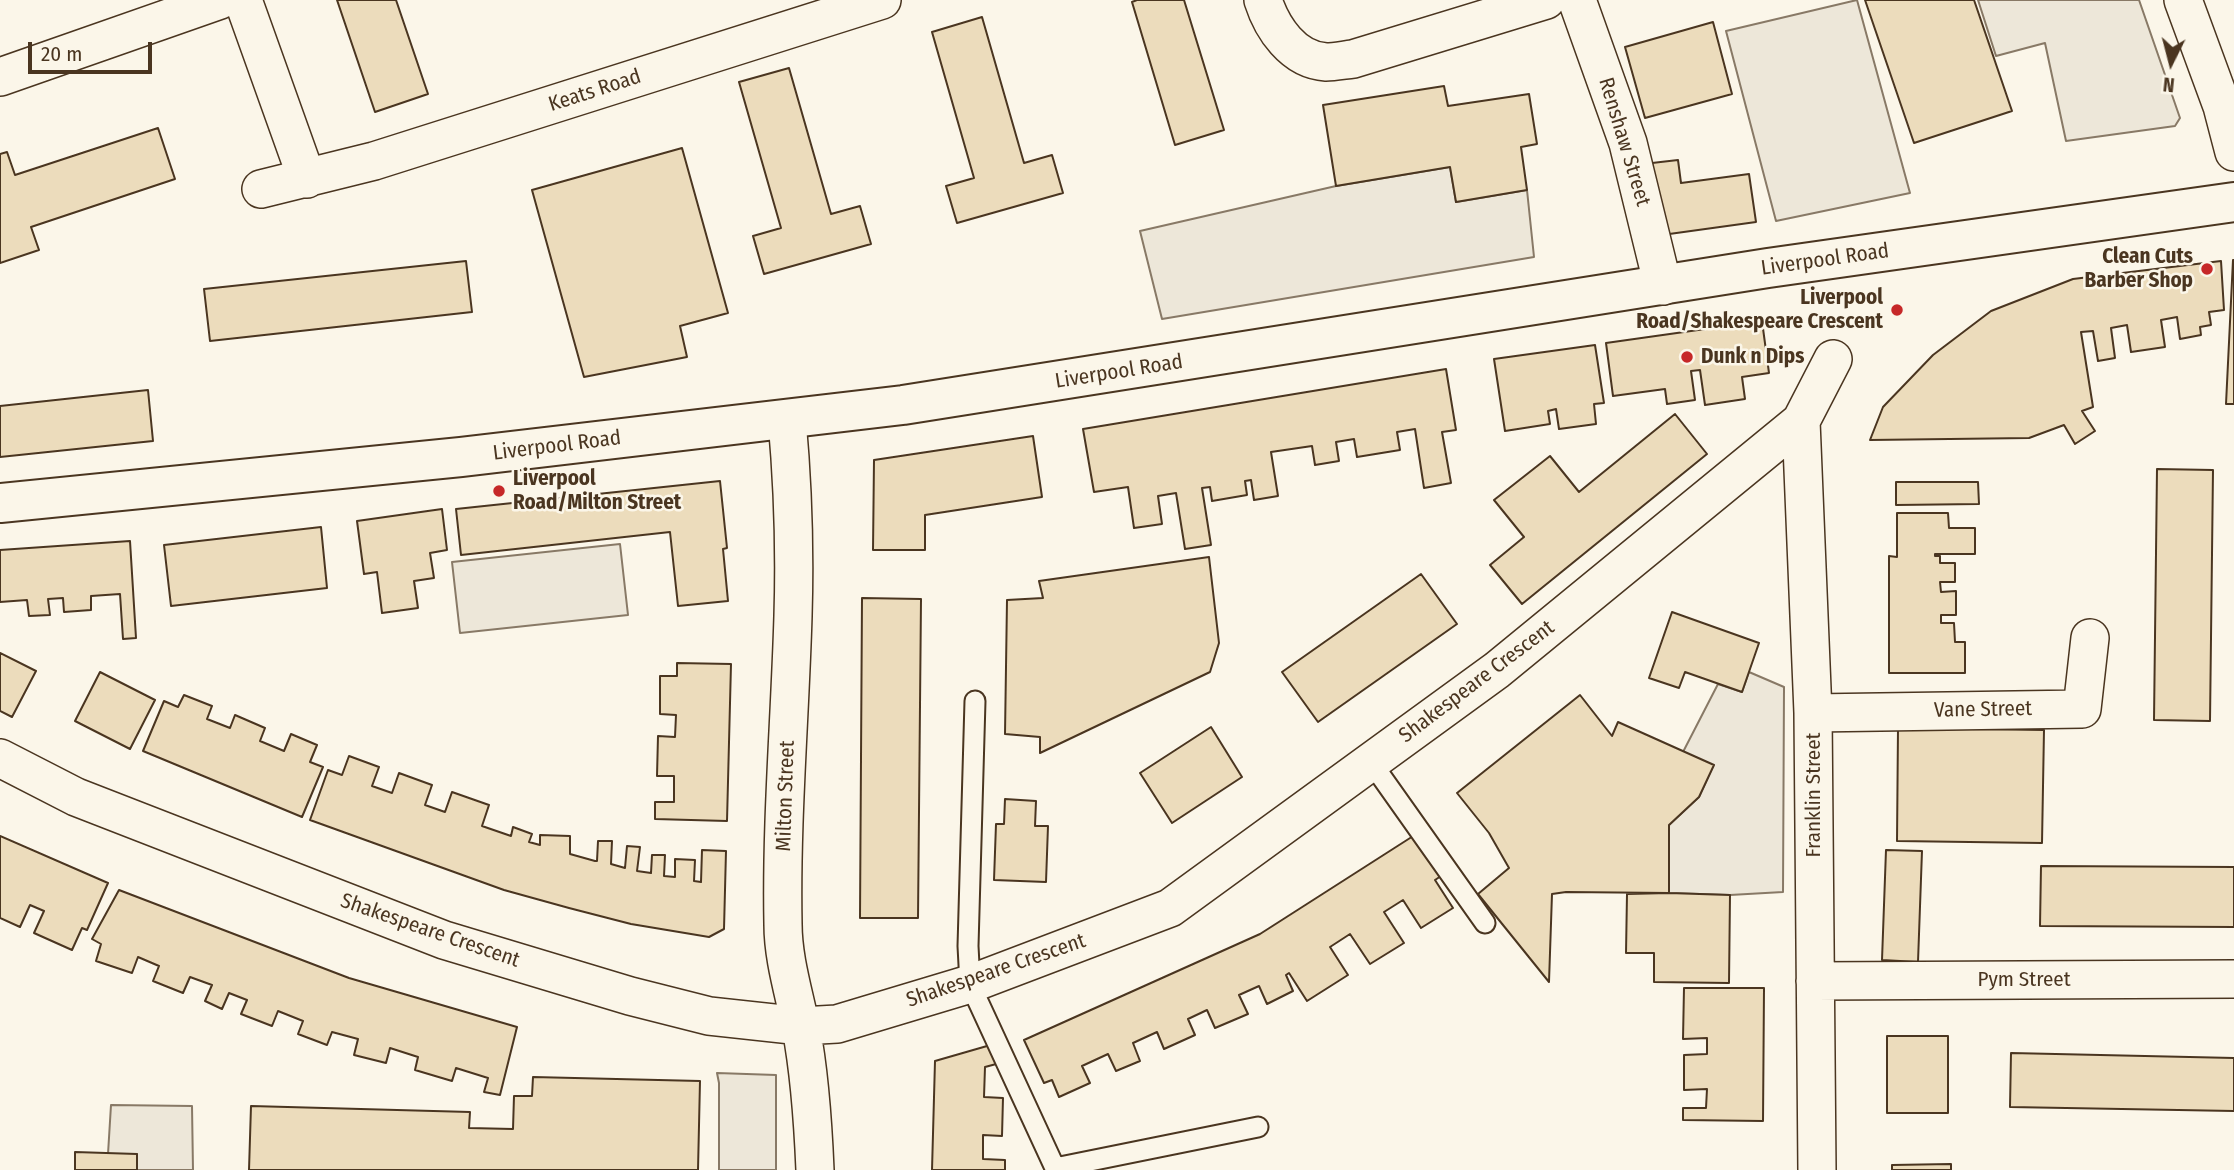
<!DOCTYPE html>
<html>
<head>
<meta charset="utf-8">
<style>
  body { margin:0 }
  #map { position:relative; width:2234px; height:1170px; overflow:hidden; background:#fbf6e9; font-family:"Fira Sans Condensed",sans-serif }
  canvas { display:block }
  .north { position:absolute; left:2136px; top:28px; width:70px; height:70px; -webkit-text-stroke:5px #fbf6e9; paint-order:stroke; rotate:186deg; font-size:19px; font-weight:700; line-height:28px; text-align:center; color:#4a3520 }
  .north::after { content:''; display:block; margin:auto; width:24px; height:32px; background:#4a3520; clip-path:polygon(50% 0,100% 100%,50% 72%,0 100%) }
  .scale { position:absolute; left:28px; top:42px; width:124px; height:32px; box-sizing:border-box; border:4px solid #4a3520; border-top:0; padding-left:9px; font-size:21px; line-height:24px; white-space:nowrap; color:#4a3520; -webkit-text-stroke:5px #fbf6e9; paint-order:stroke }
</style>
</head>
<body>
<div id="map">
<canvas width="2234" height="1170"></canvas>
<div class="north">N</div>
<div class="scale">20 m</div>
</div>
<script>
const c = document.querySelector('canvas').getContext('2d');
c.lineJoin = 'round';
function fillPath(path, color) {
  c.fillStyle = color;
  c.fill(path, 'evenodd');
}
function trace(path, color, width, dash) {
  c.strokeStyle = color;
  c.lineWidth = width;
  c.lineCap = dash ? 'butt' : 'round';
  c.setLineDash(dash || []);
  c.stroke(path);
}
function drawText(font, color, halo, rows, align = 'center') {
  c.font = font + ' "Fira Sans Condensed",sans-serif';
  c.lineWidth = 5;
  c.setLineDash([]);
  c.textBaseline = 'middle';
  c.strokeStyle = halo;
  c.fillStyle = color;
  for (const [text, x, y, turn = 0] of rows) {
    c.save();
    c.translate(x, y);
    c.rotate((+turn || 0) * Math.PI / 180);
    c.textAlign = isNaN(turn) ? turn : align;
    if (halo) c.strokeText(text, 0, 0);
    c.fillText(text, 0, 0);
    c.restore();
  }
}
const parking = new Path2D(`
  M 1857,0 L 1910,193 L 1776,221 L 1726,31 Z
  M 1978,0 L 2139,0 L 2180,118 L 2175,126 L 2066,141 L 2045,43 L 1996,56 Z
  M 1450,167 L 1456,202 L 1527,190 L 1534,257 L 1162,319 L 1140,231 L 1336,186 Z
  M 620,544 L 628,615 L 460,633 L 452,562 Z
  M 1749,672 L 1784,687 L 1783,892 L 1730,895 L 1669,893 L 1669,825 L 1699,797 L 1713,766 L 1683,752 L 1718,684 L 1742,692 Z
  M 717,1073 L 776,1075 L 776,1170 L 719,1170 L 719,1083 Z
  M 111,1105 L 192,1106 L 193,1170 L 137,1170 L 137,1154 L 108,1154 Z`);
fillPath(parking, '#ede7d9');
trace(parking, '#887966', 2);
const building = new Path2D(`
  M 337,0 L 396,0 L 428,94 L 375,112 Z
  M 1137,0 L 1184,0 L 1224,130 L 1175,145 L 1132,2 Z
  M 1865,0 L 1974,0 L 2012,111 L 1914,143 Z
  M 982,17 L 1024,163 L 1052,155 L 1063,193 L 957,223 L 946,186 L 974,178 L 932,32 Z
  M 1713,22 L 1732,94 L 1645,118 L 1625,47 Z
  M 789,68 L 831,214 L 860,206 L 871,244 L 764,274 L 753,236 L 781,228 L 739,82 Z
  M 1444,86 L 1448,106 L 1529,94 L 1537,144 L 1521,147 L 1527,190 L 1456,202 L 1450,167 L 1336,186 L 1323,105 Z
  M 158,128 L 175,179 L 31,227 L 39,250 L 0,263 L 0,154 L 7,152 L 15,175 Z
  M 682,148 L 728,313 L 680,326 L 687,357 L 584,377 L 532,190 Z
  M 1678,160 L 1681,183 L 1749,174 L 1756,222 L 1662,235 L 1652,163 Z
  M 2233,260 L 2234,260 L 2234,404 L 2226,404 Z
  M 466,261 L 472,312 L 210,341 L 204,289 Z
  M 2221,261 L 2224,310 L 2209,312 L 2211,325 L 2200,327 L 2201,335 L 2180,339 L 2177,317 L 2161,320 L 2165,347 L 2131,352 L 2127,325 L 2111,328 L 2115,358 L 2098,361 L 2093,331 L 2081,332 L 2093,407 L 2082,411 L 2095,431 L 2075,444 L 2064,425 L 2029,438 L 1870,440 L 1883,407 L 1933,355 L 1991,311 L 2073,279 Z
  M 1762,321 L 1769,373 L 1742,377 L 1745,399 L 1705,405 L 1700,370 L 1691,371 L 1695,400 L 1667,404 L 1665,389 L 1613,396 L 1606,343 Z
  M 1595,345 L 1604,403 L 1594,404 L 1596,424 L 1559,429 L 1556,409 L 1548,411 L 1550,424 L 1505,431 L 1494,359 Z
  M 1446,369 L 1456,430 L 1442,432 L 1451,483 L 1424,488 L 1415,429 L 1397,432 L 1400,450 L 1357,457 L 1354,439 L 1336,442 L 1339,461 L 1315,465 L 1312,446 L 1271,452 L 1278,496 L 1254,500 L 1251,480 L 1245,481 L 1247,495 L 1212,501 L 1210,487 L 1202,488 L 1211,545 L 1185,549 L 1176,493 L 1158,496 L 1162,524 L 1134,528 L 1128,487 L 1094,492 L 1083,429 Z
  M 148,390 L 153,441 L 0,457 L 0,406 Z
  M 1675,414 L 1707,454 L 1522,604 L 1490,565 L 1524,537 L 1494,500 L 1550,456 L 1579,492 Z
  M 1033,436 L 1042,497 L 925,515 L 925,550 L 873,550 L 874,460 Z
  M 2157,469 L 2213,470 L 2210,721 L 2154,720 Z
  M 720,481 L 727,548 L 723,549 L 728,601 L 678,606 L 670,532 L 461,555 L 456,509 Z
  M 1896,482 L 1978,482 L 1979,504 L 1896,505 Z
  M 442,509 L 447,550 L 430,553 L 434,578 L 414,581 L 418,608 L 382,613 L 377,572 L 364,574 L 357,521 Z
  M 1897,513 L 1948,513 L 1949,528 L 1975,528 L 1975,554 L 1935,554 L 1935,556 L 1940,556 L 1940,563 L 1955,563 L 1955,582 L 1940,582 L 1941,592 L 1956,591 L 1956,615 L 1941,615 L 1941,623 L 1954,623 L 1955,642 L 1965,642 L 1965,673 L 1889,673 L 1889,556 L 1897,557 Z
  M 321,527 L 327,588 L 171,606 L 164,545 Z
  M 130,541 L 136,638 L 123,639 L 120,594 L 91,596 L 91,610 L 64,612 L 63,598 L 48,599 L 50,615 L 29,616 L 27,600 L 0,602 L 0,550 Z
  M 1209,557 L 1219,643 L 1210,672 L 1040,753 L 1040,737 L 1005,734 L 1007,600 L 1043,598 L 1039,581 Z
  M 1421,574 L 1457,624 L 1318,722 L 1282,672 Z
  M 862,598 L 921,599 L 918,918 L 860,918 Z
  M 1672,612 L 1759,643 L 1742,692 L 1685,672 L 1679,688 L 1649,678 Z
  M 0,653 L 36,671 L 12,717 L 0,711 Z
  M 677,663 L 731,664 L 727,821 L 655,819 L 655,802 L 674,802 L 674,776 L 657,776 L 658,736 L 675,737 L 676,715 L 660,714 L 660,676 L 677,676 Z
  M 100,672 L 155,700 L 130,749 L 75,721 Z
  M 184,695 L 212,706 L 207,719 L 230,728 L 235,715 L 265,728 L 260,741 L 284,751 L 291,734 L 317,745 L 310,762 L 323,767 L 302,817 L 143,751 L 164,701 L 178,707 Z
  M 1580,695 L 1612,736 L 1618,722 L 1714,765 L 1699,797 L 1669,825 L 1669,893 L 1566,892 L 1552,894 L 1549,982 L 1478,894 L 1509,868 L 1489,833 L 1457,793 Z
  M 1211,727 L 1242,777 L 1172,823 L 1140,773 Z
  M 1898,728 L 2044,730 L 2042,843 L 1897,841 Z
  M 349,756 L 379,767 L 372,786 L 392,793 L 399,773 L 432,785 L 425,805 L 445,812 L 452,792 L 489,805 L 482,826 L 511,836 L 513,827 L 532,834 L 529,842 L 540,845 L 540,835 L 570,836 L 570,854 L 595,861 L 597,861 L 598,841 L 612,841 L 611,864 L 625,868 L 627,846 L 640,847 L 637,871 L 651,873 L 652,855 L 665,855 L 664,876 L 675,877 L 675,859 L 695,860 L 694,881 L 701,882 L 702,850 L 726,851 L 724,929 L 709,937 L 631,924 L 569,908 L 504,890 L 310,820 L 328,770 L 342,775 Z
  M 1005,799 L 1036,801 L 1035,826 L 1048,826 L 1046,882 L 994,880 L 996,824 L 1004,824 Z
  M 1421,831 L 1447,872 L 1435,880 L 1453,908 L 1421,928 L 1403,900 L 1384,912 L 1404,943 L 1370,964 L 1350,934 L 1330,947 L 1348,975 L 1307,1001 L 1289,973 L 1286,975 L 1293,991 L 1267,1004 L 1259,986 L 1239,995 L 1248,1014 L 1215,1028 L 1207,1010 L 1188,1019 L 1195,1035 L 1164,1049 L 1157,1032 L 1133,1043 L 1140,1061 L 1116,1071 L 1108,1054 L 1082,1066 L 1090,1083 L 1059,1097 L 1052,1080 L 1044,1083 L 1024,1040 L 1260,934 Z
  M 0,836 L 108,883 L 87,930 L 82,928 L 72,950 L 34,933 L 44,911 L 30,905 L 20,927 L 0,918 Z
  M 1886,850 L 1922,851 L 1918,962 L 1882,960 Z
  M 2041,866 L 2234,867 L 2234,927 L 2040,926 Z
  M 119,890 L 349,978 L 517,1027 L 500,1095 L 484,1092 L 488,1078 L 456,1068 L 452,1081 L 415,1070 L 418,1057 L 390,1048 L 386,1063 L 354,1055 L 358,1039 L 332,1032 L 327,1045 L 298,1034 L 303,1021 L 278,1011 L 272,1026 L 241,1014 L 247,1000 L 229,993 L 222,1009 L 205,1001 L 212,985 L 190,977 L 183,993 L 153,981 L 159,966 L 138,957 L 132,973 L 96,961 L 101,944 L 92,939 Z
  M 1669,893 L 1730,895 L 1729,983 L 1654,982 L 1654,953 L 1626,953 L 1627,894 Z
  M 1684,988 L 1764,988 L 1763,1121 L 1683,1120 L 1683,1108 L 1706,1108 L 1707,1089 L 1684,1090 L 1684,1055 L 1707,1054 L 1707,1038 L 1683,1039 Z
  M 1887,1036 L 1948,1036 L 1948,1113 L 1887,1113 Z
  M 994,1044 L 1000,1063 L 985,1067 L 984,1097 L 1003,1098 L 1002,1136 L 983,1135 L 983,1159 L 1005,1160 L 1005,1170 L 932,1170 L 935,1061 Z
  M 2011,1053 L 2234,1058 L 2234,1111 L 2010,1107 Z
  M 533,1077 L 700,1081 L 698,1170 L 249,1170 L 251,1106 L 470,1112 L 469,1128 L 513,1129 L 514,1096 L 532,1096 Z
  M 75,1152 L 137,1154 L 137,1170 L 75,1170 Z
  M 1951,1164 L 1951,1170 L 1892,1170 L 1892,1165 Z`);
fillPath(building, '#ecdcbc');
trace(building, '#4a3520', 2);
const lane = new Path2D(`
  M 975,701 L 968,946 L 970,984 L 1055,1168 L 1258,1127
  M 1371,762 L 1485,923`);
const street = new Path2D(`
  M 243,0 L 307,179
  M 1263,0 C 1272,28 1293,60 1326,62 C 1334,62 1344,60 1353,59 L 1546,0
  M 1577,0 L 1628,143 L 1663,286
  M 2183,0 L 2222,106 L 2234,152
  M 0,77 L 220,0
  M 261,189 L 374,161 L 882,0
  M 787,420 C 793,486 795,551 793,616 C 790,719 781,821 783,924 C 783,959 794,993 801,1028 C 810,1075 813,1122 815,1170
  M 1801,421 L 1813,713 L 1817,1170
  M 1813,713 L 2082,709 L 2090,638
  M 0,758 L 76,797 L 444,940 L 630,996 L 709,1016 L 801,1026 L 837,1024 L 970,984 L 1170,908 L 1497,670 L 1801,421 L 1833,359
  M 1815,981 L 2234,979`);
const primary = new Path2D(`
  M 0,503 L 461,457 L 903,405 L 1768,268 L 2234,202`);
trace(lane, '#4a3520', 23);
trace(street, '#4a3520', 40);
trace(primary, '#4a3520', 42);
trace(lane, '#fbf6e9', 19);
trace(street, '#fbf6e9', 37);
trace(primary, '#fbf6e9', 38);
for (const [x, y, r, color] of [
  [2207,269,7,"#c62828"],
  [1897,310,7,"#c62828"],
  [1687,357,7,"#c62828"],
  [499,491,7,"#c62828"]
]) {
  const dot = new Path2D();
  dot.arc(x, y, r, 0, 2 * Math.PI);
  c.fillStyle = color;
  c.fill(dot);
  trace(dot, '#fbf6e9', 2.5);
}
drawText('21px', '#4a3520', '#fbf6e9', [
  ["Keats Road",595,91,-18],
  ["Renshaw Street",1624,142,73],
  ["Liverpool Road",1825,260,-8],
  ["Liverpool Road",1119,372,-9],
  ["Liverpool Road",557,446,-7],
  ["Shakespeare Crescent",1477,682,-37],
  ["Vane Street",1983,710,-1],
  ["Franklin Street",1814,795,-90],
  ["Milton Street",786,796,-88],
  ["Shakespeare Crescent",430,931,19],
  ["Shakespeare Crescent",996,971,-19],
  ["Pym Street",2024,980]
]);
drawText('bold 21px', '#4a3520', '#fbf6e9', [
  ["Clean Cuts",2193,257],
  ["Barber Shop",2193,281],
  ["Liverpool",1883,298],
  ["Road/Shakespeare Crescent",1883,322],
  ["Dunk n Dips",1701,357,"left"],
  ["Liverpool",513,479,"left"],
  ["Road/Milton Street",513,503,"left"]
], 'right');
</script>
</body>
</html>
